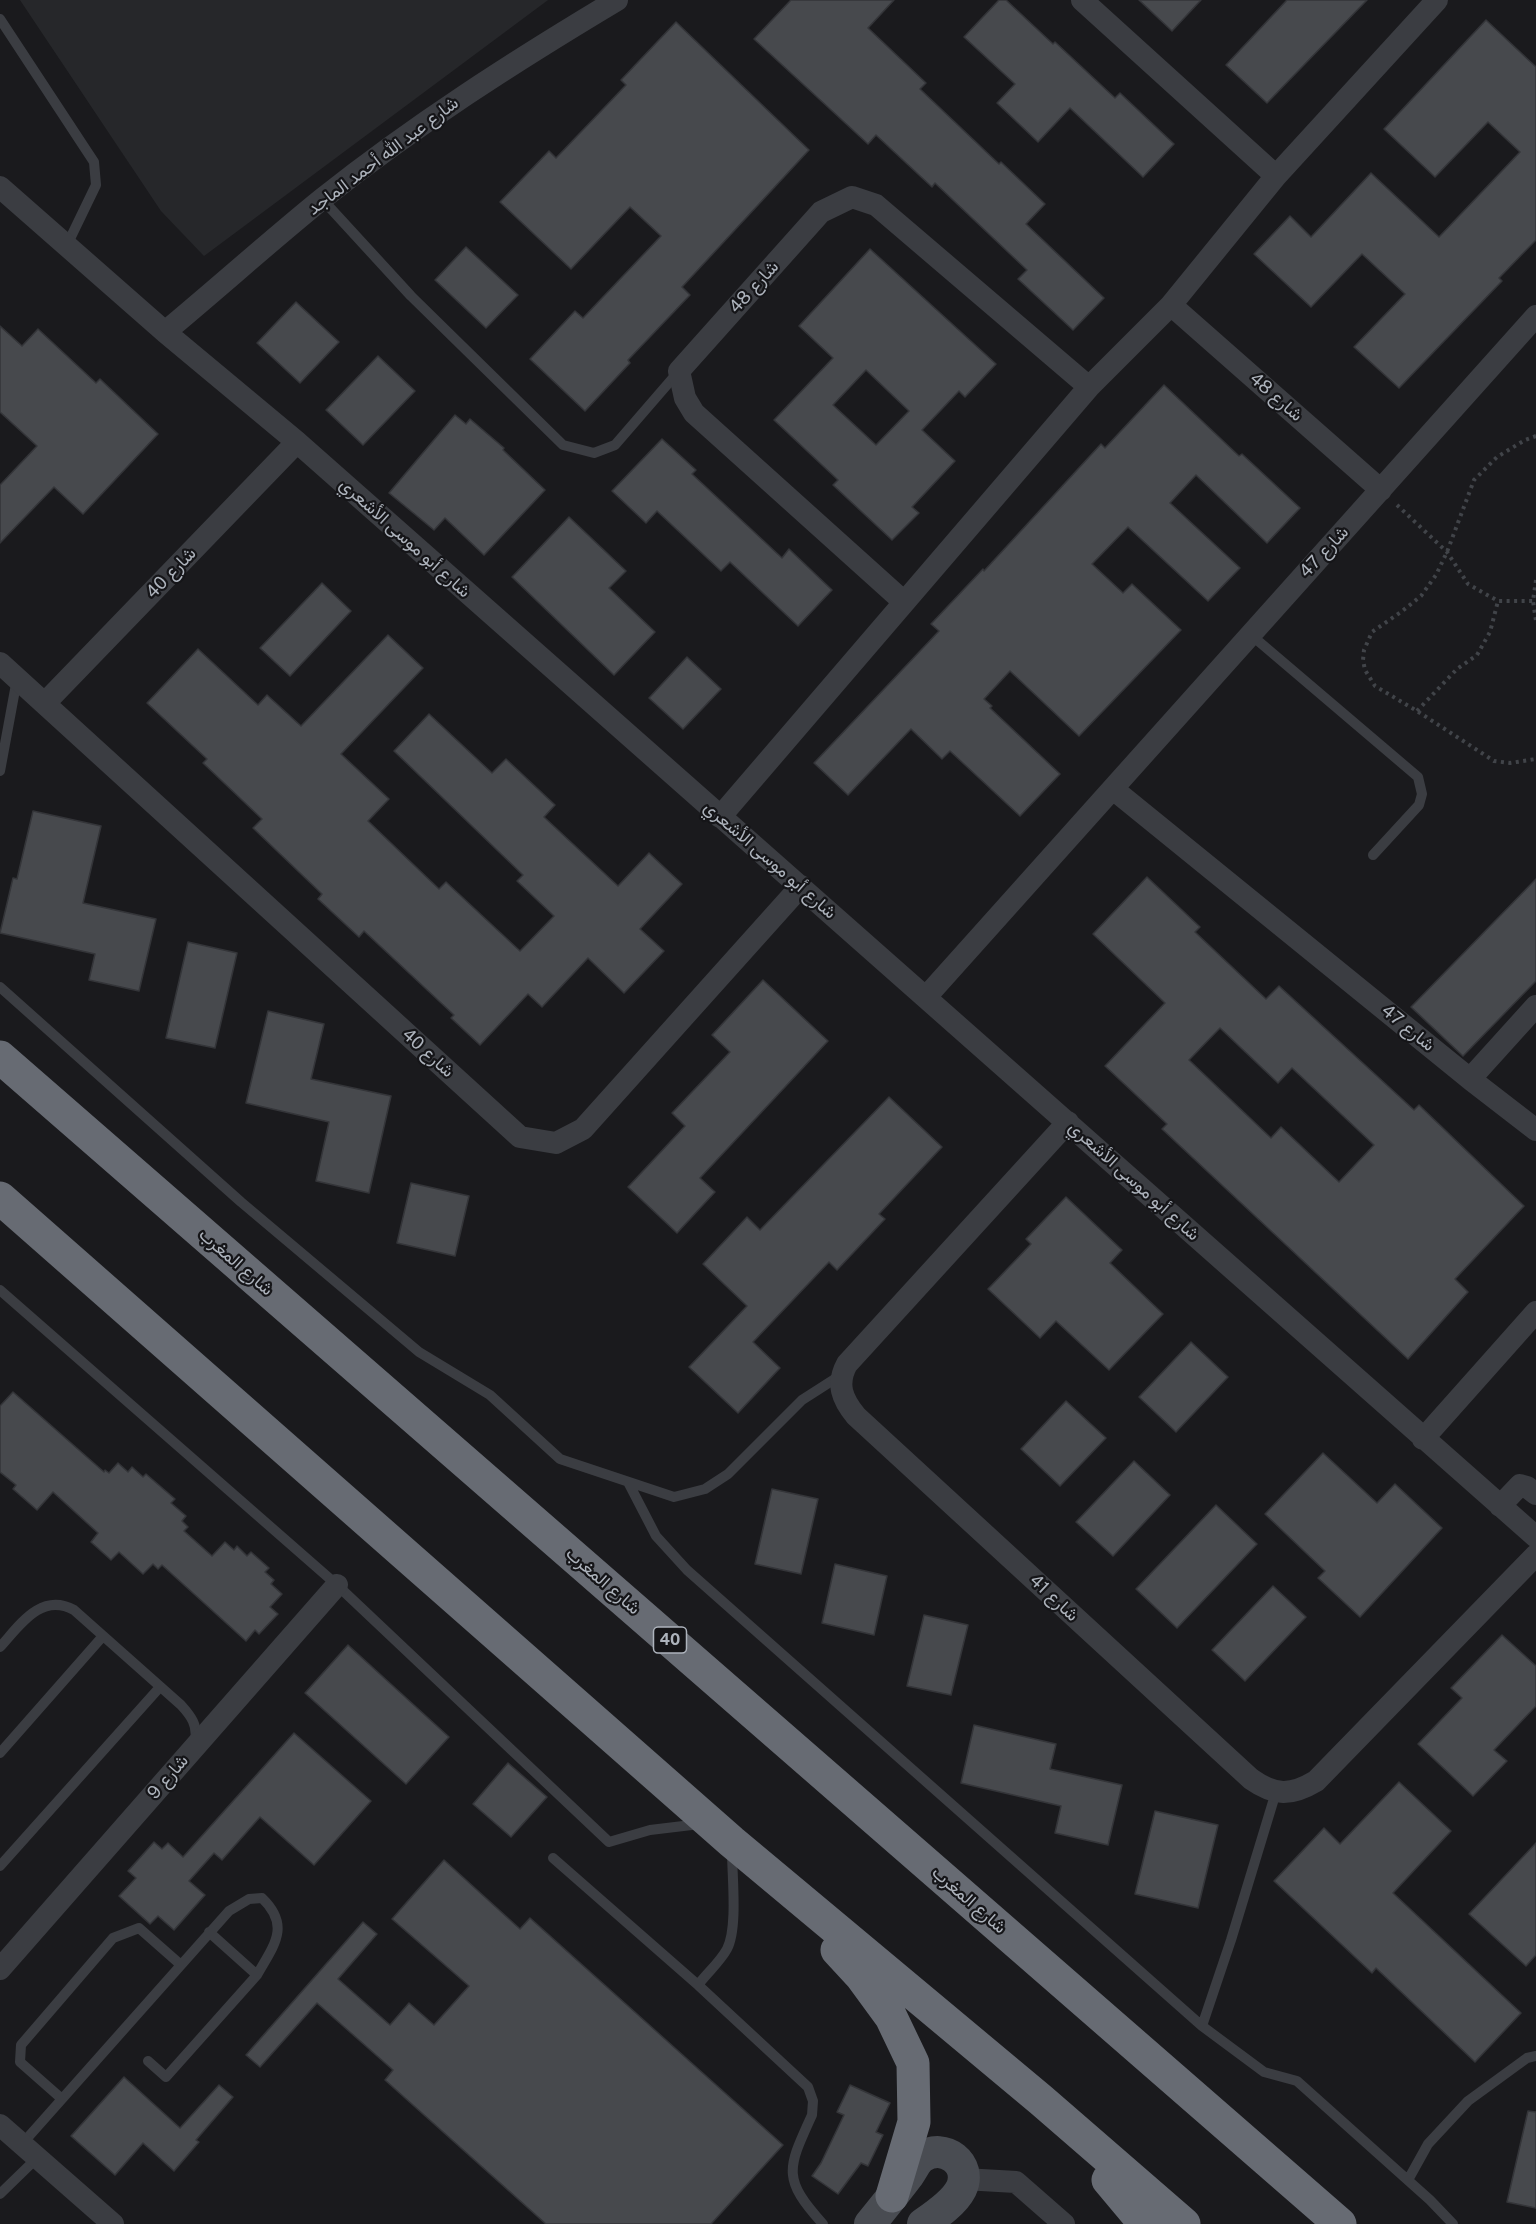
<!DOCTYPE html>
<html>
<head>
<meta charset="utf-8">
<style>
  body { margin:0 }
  canvas { display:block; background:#1a1a1d }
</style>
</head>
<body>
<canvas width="1536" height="2224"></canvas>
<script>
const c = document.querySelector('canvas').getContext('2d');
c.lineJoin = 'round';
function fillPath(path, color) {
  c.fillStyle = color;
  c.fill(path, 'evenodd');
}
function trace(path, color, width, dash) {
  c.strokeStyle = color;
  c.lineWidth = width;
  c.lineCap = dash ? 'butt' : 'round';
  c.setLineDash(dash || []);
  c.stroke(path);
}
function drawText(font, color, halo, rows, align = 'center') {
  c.font = font + ' "Public Sans",Vazirmatn,sans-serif';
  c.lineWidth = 4.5;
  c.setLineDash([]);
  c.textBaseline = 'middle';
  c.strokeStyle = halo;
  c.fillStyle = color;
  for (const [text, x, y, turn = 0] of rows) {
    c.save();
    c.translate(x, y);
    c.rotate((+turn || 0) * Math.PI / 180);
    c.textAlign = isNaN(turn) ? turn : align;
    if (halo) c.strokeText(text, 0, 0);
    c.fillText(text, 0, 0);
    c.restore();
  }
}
fillPath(new Path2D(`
  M 20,0 L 548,0 L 204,256 L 161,211 Z`), '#26272a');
const building = new Path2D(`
  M 791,0 L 894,0 L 868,28 L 926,83 L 920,89 L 999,164 L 1001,162 L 1045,204 L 1026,224 L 1104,298 L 1073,330 L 1018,279 L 1027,270 L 935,183 L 932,187 L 876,135 L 868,144 L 754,39 Z
  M 999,0 L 1006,0 L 1053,44 L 1055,42 L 1115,98 L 1120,93 L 1174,144 L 1143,177 L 1070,108 L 1038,142 L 997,103 L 1015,84 L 964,37 Z
  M 1139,0 L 1201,0 L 1172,31 Z
  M 1287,0 L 1367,0 L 1267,103 L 1226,65 Z
  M 1486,20 L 1536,67 L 1536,240 L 1499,278 L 1502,281 L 1399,388 L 1354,347 L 1405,294 L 1362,254 L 1311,307 L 1254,254 L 1290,216 L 1311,237 L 1371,173 L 1439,237 L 1520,152 L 1488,122 L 1435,177 L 1384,129 Z
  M 676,22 L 809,150 L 682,287 L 690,295 L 628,360 L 630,363 L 585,411 L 530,359 L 575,311 L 583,318 L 661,236 L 630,207 L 571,269 L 500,202 L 549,151 L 556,158 L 626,85 L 621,80 Z
  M 466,247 L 518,295 L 486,328 L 435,280 Z
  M 870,249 L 996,364 L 965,397 L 959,391 L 922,430 L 955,461 L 912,507 L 919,513 L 892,540 L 833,485 L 838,480 L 774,420 L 833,358 L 799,326 ZM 866,370 L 909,411 L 876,445 L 833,405 Z
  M 296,302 L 339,342 L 300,383 L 257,343 Z
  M 0,326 L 22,346 L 38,329 L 96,383 L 100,379 L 158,434 L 83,514 L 54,487 L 0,543 L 0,485 L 37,446 L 0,412 Z
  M 378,356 L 415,391 L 363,445 L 326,410 Z
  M 1164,385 L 1239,456 L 1242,454 L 1300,508 L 1267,543 L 1196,475 L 1170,503 L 1240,568 L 1208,601 L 1128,527 L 1092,564 L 1123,593 L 1132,584 L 1181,630 L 1079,736 L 1010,671 L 984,699 L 992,706 L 990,708 L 1060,774 L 1020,816 L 950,751 L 942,759 L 911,729 L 848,795 L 814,763 L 939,631 L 931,624 L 983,569 L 984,571 L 1101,444 L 1105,448 Z
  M 455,415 L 466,424 L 470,419 L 504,448 L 503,450 L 545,490 L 484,555 L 445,518 L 434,530 L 389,493 Z
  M 662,439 L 696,470 L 692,474 L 782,558 L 789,549 L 832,590 L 798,626 L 730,562 L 721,571 L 657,511 L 646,523 L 612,491 Z
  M 569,517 L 626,571 L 609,588 L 655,632 L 614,675 L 512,577 Z
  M 322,583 L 351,611 L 290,676 L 260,648 Z
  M 388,635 L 423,668 L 341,754 L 389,799 L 368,821 L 439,889 L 446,882 L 520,951 L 554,916 L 517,881 L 523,875 L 394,751 L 429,714 L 492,773 L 506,759 L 555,805 L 544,817 L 618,886 L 649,853 L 682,884 L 640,929 L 664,951 L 624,993 L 588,958 L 542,1007 L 528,994 L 480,1045 L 451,1018 L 454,1015 L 364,931 L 359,937 L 318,899 L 322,894 L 253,828 L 262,819 L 203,763 L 207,759 L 147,703 L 198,649 L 258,705 L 267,695 L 301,726 Z
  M 687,657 L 721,689 L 683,729 L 649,698 Z
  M 33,811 L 101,826 L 83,903 L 156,919 L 139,991 L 89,980 L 95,954 L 0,933 L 13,878 L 17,879 Z
  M 1147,877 L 1200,927 L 1195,932 L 1266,999 L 1279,986 L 1414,1110 L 1419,1105 L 1524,1206 L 1455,1279 L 1468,1292 L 1408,1359 L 1162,1129 L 1167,1124 L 1105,1066 L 1165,1003 L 1093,934 ZM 1220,1028 L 1278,1083 L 1292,1068 L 1374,1145 L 1339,1182 L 1281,1127 L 1271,1138 L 1189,1060 Z
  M 1536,879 L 1536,981 L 1463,1056 L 1411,1007 Z
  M 188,942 L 237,953 L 215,1048 L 166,1038 Z
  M 763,980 L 828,1041 L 700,1178 L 715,1192 L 677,1233 L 628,1187 L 685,1126 L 672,1113 L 730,1052 L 712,1035 Z
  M 268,1011 L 324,1024 L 311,1079 L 391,1096 L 369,1193 L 316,1181 L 329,1122 L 246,1103 Z
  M 889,1097 L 942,1147 L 879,1214 L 885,1219 L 837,1270 L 829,1262 L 753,1342 L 780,1368 L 738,1413 L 689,1367 L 747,1306 L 703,1264 L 747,1217 L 760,1230 Z
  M 411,1183 L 469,1196 L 455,1256 L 397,1243 Z
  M 1066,1197 L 1122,1250 L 1110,1263 L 1163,1314 L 1109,1370 L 1056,1321 L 1040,1338 L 988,1289 L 1031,1244 L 1026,1239 Z
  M 1191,1342 L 1228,1377 L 1176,1432 L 1139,1397 Z
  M 13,1392 L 104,1472 L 105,1470 L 109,1473 L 118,1463 L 128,1472 L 132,1467 L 143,1477 L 146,1474 L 175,1499 L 171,1503 L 186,1516 L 182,1521 L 188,1527 L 184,1531 L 212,1556 L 225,1542 L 234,1550 L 237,1546 L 247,1556 L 251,1552 L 269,1568 L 265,1572 L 274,1580 L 271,1584 L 282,1594 L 270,1607 L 278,1614 L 259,1634 L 255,1630 L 246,1641 L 162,1565 L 158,1569 L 153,1564 L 143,1574 L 119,1552 L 111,1560 L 91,1542 L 98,1533 L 53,1492 L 37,1510 L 13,1489 L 16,1485 L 0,1472 L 0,1406 Z
  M 1066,1401 L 1106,1438 L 1060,1486 L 1021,1449 Z
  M 1323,1453 L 1377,1503 L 1395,1484 L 1442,1528 L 1360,1617 L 1318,1578 L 1325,1571 L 1265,1514 Z
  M 1134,1461 L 1170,1495 L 1113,1556 L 1076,1522 Z
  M 772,1489 L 818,1499 L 801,1574 L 755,1564 Z
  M 1216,1505 L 1257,1544 L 1177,1628 L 1136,1589 Z
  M 835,1564 L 887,1576 L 874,1635 L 822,1623 Z
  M 1273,1586 L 1306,1617 L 1245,1681 L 1212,1650 Z
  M 924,1615 L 968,1625 L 951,1695 L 907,1686 Z
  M 1502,1635 L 1536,1666 L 1536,1706 L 1494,1750 L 1507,1761 L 1473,1796 L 1418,1744 L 1462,1698 L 1451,1688 Z
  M 348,1645 L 449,1737 L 406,1784 L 305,1693 Z
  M 974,1725 L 1056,1744 L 1050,1769 L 1122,1785 L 1108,1845 L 1055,1833 L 1061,1806 L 961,1783 Z
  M 294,1733 L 371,1801 L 314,1865 L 260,1817 L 222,1860 L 214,1853 L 189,1881 L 205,1895 L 174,1930 L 158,1916 L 150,1924 L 119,1896 L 136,1878 L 128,1871 L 154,1842 L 162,1849 L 168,1843 L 183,1857 Z
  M 508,1763 L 547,1797 L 511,1837 L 473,1804 Z
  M 1399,1782 L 1451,1831 L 1393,1893 L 1521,2013 L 1475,2062 L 1376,1968 L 1372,1973 L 1274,1881 L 1324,1828 L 1340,1844 Z
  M 1155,1811 L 1218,1825 L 1198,1908 L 1135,1894 Z
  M 1536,1843 L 1536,1955 L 1526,1966 L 1469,1914 Z
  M 444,1860 L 520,1929 L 530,1918 L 783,2145 L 711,2224 L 546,2224 L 385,2080 L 393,2070 L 317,2003 L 260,2067 L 246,2055 L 363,1922 L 377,1934 L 338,1979 L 390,2025 L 409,2003 L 434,2025 L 469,1986 L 392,1919 Z
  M 124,2077 L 180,2128 L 219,2085 L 233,2097 L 196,2140 L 199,2142 L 174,2171 L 143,2143 L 115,2175 L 71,2136 Z
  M 850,2085 L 890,2103 L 876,2132 L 883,2135 L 868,2166 L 861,2163 L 838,2194 L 812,2176 L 821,2163 L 844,2115 L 837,2112 Z
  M 1528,2111 L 1536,2112 L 1536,2208 L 1507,2202 Z`);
fillPath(building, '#47494d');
trace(building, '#343539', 1.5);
trace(new Path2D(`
  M 1536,436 L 1525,440 L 1497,457 L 1474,480 L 1447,552 L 1436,575 L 1421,596 L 1401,612 L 1372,632 L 1364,650 L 1363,660 L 1365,670 L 1375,686 L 1417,711 L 1494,761 L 1510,763 L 1536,759
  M 1397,505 L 1447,552 L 1468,584 L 1498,601 L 1533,601
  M 1536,580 L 1533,601 L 1536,621
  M 1417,711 L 1457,669 L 1477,655 L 1490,632 L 1498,601`), '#414449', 4, [3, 4.5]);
trace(new Path2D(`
  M 0,19 L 94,162 L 96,185 L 67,245
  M 322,199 L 411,296 L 563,445 L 594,453 L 615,445 L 679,371
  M 1250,634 L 1418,777 L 1422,794 L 1419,805 L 1373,855
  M 0,771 L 17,679
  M 0,987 L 241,1202 L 419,1352 L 490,1395 L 560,1459 L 674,1497 L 705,1489 L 728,1474 L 802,1400 L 841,1375
  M 0,1290 L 337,1585 L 609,1842 L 650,1830 L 700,1824
  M 628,1482 L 656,1536 L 687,1570 L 1202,2026 L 1264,2072 L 1297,2081 L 1430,2200 L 1453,2224
  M 0,1647 C 20,1625 41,1592 74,1610 L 181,1705 C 191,1716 198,1725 195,1741
  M 0,1753 L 103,1636
  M 553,1858 L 698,1985 L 808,2087 L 813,2101 L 812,2115 C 788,2168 781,2178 823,2224
  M 0,1866 L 160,1687
  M 698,1985 C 707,1973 720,1962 727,1949 C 738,1928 732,1876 732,1851
  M 1202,2026 L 1231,1940 L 1276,1792
  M 148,2061 L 166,2077 L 257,1975 L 209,1932
  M 62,2099 L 20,2062 L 21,2045 L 113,1938 L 139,1928 L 181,1965
  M 22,2144 L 229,1911 L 249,1899 L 262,1898 C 291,1926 274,1945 257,1975
  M 1408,2180 L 1428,2144 L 1468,2101 L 1527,2058 L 1536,2056
  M 0,2194 L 37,2158`), '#3b3d42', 10);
trace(new Path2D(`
  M 1082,0 L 1276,176
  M 0,187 L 165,332 L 297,442 L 1536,1537
  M 1171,305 L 1381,490
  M 165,332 C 218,288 269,242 322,199 C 415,125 515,61 617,0
  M 904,602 L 694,413 L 685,398 L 679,371 L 821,212 L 852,197 L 876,205 L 1089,387
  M 0,663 L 520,1137 L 556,1143 L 583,1129 L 801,886
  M 45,703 L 297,442
  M 1113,789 L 1470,1079 L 1536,1130
  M 720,817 L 1089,387 L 1171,305 L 1276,176 L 1437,0
  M 926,997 L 1536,316
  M 1470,1079 L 1536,1006
  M 1068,1122 L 847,1364 C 836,1384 842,1399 856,1416 L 1251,1779 C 1275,1796 1291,1796 1316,1781 L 1536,1555
  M 1423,1439 L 1536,1312
  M 1500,1506 L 1520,1485 L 1527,1487 L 1536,1494
  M 0,1969 L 337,1585
  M 0,2125 L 113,2224
  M 964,2179 L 1016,2182 L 1064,2224`), '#3b3d42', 22);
trace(new Path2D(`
  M 870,2224 C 883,2208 896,2192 908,2176 C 912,2171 916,2161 922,2157 C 944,2142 973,2164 961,2189 C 954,2203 936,2215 923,2224`), '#494c52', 32);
trace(new Path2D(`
  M 0,1057 L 1340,2224
  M 0,1198 L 732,1842 L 1041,2100 L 1184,2224
  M 837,1950 L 861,1976 L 891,2017 L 913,2063 L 914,2122 L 892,2196
  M 1108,2180 L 1145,2224`), '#676b73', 33);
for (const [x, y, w] of [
  [670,1640,33]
]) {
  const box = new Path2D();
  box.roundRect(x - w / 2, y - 13, w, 26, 4.5);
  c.fillStyle = '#151518';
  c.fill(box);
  trace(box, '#adb3bc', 1.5);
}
drawText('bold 16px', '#adb3bc', null, [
  ["40",670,1640]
]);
drawText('18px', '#adb3bc', '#151518', [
  ["شارع عبد الله أحمد الماجد",383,156,-37],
  ["شارع 48",754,287,-48],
  ["شارع 48",1276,397,41],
  ["شارع أبو موسى الأشعري",405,538,42],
  ["شارع 47",1324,552,-47],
  ["شارع 40",171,573,-46],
  ["شارع أبو موسى الأشعري",770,860,41],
  ["شارع 47",1408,1028,39],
  ["شارع 40",428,1053,42],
  ["شارع أبو موسى الأشعري",1134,1181,42],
  ["شارع المغرب",236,1262,41],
  ["شارع المغرب",603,1581,41],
  ["شارع 41",1054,1598,43],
  ["شارع 9",168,1777,-49],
  ["شارع المغرب",969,1900,41]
]);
</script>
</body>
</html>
